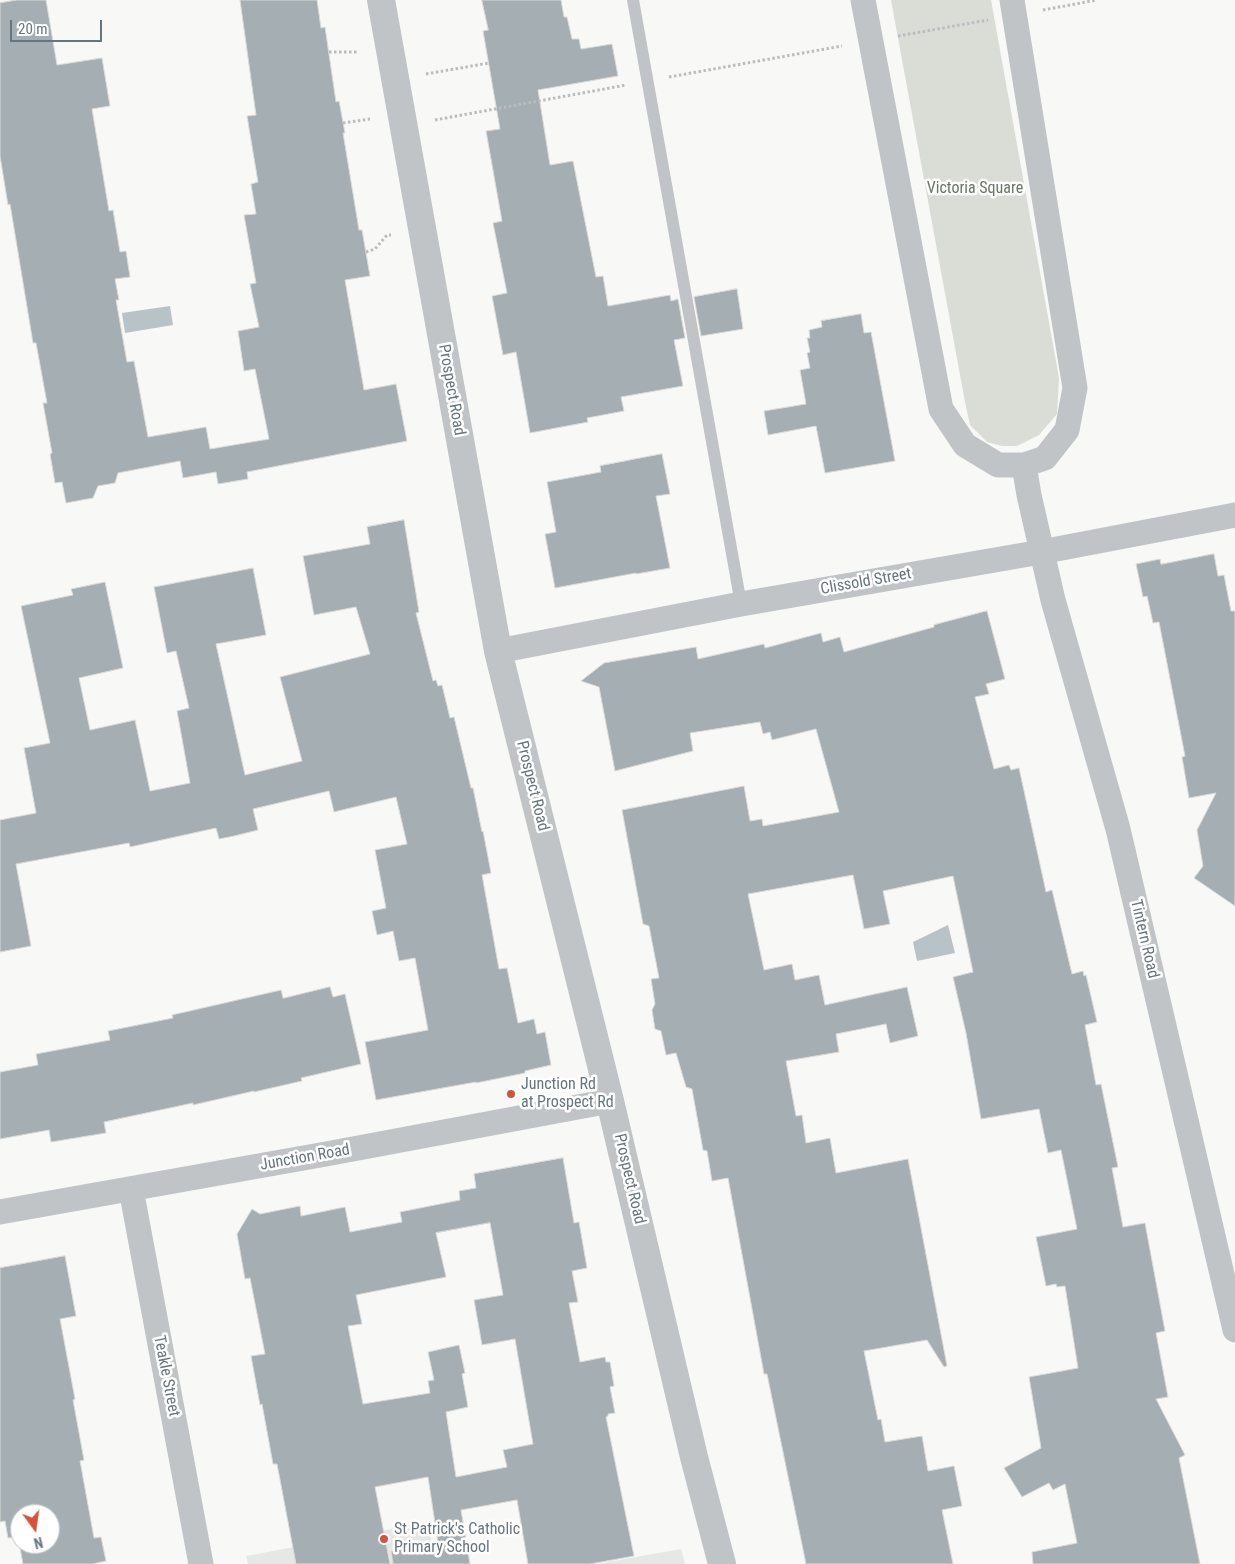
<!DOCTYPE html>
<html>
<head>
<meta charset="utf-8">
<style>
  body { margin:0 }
  #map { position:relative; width:1235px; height:1564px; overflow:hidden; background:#f8f8f6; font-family:"Roboto Condensed",sans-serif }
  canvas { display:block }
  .north { position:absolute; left:10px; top:1504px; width:50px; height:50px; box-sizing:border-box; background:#fff; border:1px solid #c2c8cb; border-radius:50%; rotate:166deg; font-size:14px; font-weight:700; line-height:20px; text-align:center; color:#66767e }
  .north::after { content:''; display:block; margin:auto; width:18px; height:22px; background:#d4533b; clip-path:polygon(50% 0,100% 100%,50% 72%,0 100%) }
  .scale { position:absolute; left:10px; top:20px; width:92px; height:22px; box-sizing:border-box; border:2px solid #66767e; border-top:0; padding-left:6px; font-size:15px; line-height:18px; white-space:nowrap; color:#66767e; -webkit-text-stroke:4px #fff; paint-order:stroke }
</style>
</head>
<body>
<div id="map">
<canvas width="1235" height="1564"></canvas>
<div class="north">N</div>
<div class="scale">20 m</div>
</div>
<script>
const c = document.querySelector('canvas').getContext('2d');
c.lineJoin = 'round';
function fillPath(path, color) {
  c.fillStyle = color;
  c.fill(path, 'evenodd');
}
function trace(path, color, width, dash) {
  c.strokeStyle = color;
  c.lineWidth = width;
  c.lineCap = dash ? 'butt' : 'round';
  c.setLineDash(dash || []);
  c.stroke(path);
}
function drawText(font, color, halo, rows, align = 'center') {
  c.font = font + ' "Roboto Condensed",sans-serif';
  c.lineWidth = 5;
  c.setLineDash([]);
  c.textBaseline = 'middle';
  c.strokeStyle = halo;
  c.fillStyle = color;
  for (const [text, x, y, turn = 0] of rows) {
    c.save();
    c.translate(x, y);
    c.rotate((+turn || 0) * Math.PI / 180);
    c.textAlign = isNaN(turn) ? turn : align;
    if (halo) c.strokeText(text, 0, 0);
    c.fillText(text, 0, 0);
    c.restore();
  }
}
fillPath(new Path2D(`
  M 428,1522 L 436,1564 L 248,1564 L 246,1556 Z
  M 681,1549 L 685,1564 L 597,1564 Z`), '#e6e8e6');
fillPath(new Path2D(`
  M 891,0 L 991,0 L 1059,378 L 1057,414 L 1039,435 L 1017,446 L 1002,446 L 987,442 L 970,425 L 965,402 Z`), '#d9ddd6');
fillPath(new Path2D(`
  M 170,306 L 173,325 L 125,333 L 122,313 Z
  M 948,925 L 955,953 L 917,961 L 913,942 Z`), '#b7c3c6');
const building = new Path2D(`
  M 17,0 L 46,0 L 57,65 L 102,58 L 110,106 L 92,109 L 109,211 L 113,210 L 120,252 L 126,251 L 130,277 L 115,279 L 119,300 L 116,300 L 127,362 L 134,361 L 148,437 L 206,427 L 210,449 L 269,439 L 255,369 L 244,371 L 238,331 L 259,327 L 250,284 L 256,283 L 244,215 L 256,214 L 251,184 L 258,182 L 247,116 L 256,115 L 240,0 L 317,0 L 321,28 L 325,27 L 336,102 L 339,101 L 345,133 L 343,133 L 359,230 L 362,230 L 370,276 L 345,280 L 364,390 L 396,384 L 407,441 L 247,472 L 248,479 L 218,484 L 216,472 L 183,478 L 180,461 L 118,473 L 115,483 L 98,486 L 93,498 L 66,503 L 62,482 L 55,483 L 50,454 L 52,453 L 43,403 L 47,403 L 36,343 L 33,343 L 10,204 L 8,205 L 0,156 L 0,3 Z
  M 482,0 L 561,0 L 564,17 L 567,17 L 572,39 L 579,39 L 581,49 L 612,44 L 618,76 L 538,90 L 550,165 L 573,161 L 596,277 L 603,276 L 608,306 L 670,295 L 671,301 L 678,299 L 685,338 L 674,340 L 683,386 L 621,397 L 624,411 L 587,418 L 588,422 L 530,433 L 516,352 L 503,355 L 492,296 L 507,293 L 493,223 L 502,221 L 486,131 L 500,129 L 483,31 L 488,30 Z
  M 737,289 L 743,329 L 701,336 L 694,297 Z
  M 861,314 L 864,333 L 871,332 L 895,461 L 825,473 L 816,426 L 768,435 L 764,411 L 806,404 L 800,370 L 810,368 L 807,353 L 810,352 L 807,338 L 810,338 L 809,330 L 822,327 L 821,321 Z
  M 662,454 L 670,494 L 656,496 L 670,568 L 636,574 L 636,573 L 555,588 L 545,534 L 556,532 L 547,482 L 601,472 L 600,466 Z
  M 404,520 L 419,612 L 416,613 L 433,681 L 436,680 L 438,686 L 442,685 L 450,718 L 454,717 L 471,788 L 473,788 L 482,832 L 483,831 L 491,873 L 482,875 L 499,969 L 507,968 L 518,1023 L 534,1019 L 537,1034 L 545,1032 L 551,1065 L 525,1071 L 525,1073 L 476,1083 L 476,1082 L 376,1100 L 365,1042 L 428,1030 L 415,958 L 399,961 L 393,931 L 377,935 L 372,911 L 386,908 L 375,850 L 407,844 L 396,797 L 334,812 L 329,791 L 253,809 L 258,830 L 234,836 L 219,839 L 216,828 L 130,847 L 129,843 L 16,864 L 31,946 L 0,952 L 0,820 L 36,813 L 24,748 L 50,743 L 21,606 L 73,595 L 71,589 L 105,582 L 123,668 L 79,678 L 90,730 L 135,720 L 150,791 L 190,783 L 177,711 L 189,708 L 176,651 L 167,653 L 154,587 L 253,568 L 266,635 L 216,644 L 245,775 L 302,761 L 280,677 L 370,654 L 356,607 L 314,615 L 303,556 L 370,544 L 367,527 Z
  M 1214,554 L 1218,576 L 1224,575 L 1231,611 L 1235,611 L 1235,906 L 1194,878 L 1203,866 L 1197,830 L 1216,793 L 1189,798 L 1182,757 L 1185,756 L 1159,622 L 1153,623 L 1147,596 L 1143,597 L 1136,564 L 1160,559 L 1161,564 Z
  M 987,611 L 1005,679 L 986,684 L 989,694 L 975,697 L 994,769 L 1009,765 L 1011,770 L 1019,768 L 1046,892 L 1052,890 L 1072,974 L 1083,971 L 1084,976 L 1086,975 L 1097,1022 L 1085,1025 L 1096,1085 L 1101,1084 L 1118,1167 L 1112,1168 L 1123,1227 L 1145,1223 L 1165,1331 L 1156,1333 L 1168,1397 L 1156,1399 L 1185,1455 L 1179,1458 L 1200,1564 L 1033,1564 L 1032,1552 L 1077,1543 L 1065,1484 L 1053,1490 L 1049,1483 L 1022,1497 L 1004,1468 L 1041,1448 L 1029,1377 L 1078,1368 L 1065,1286 L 1057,1287 L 1056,1284 L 1046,1286 L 1036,1237 L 1077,1229 L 1061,1150 L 1048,1153 L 1039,1109 L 981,1119 L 966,1033 L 953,977 L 973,972 L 953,876 L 883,891 L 890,924 L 864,929 L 853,875 L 748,894 L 764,970 L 792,964 L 795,980 L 819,975 L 825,1005 L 907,987 L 918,1036 L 890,1043 L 886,1024 L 836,1034 L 839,1052 L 786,1061 L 796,1116 L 802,1115 L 806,1143 L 830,1138 L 836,1173 L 908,1159 L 947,1366 L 944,1367 L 927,1340 L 864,1351 L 878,1420 L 881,1419 L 885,1442 L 922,1436 L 928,1471 L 954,1466 L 962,1506 L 942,1510 L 953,1564 L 806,1564 L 767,1374 L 764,1374 L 728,1178 L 712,1181 L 707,1151 L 703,1150 L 692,1089 L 686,1087 L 676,1053 L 666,1055 L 661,1031 L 655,1029 L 652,1010 L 655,1004 L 651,979 L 659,978 L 649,926 L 643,924 L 622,810 L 744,786 L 750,821 L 762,819 L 763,826 L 839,812 L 816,729 L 772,740 L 770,732 L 763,734 L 760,722 L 690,733 L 693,751 L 615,771 L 599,687 L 581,681 L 604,663 L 696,647 L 698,659 L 764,644 L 765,648 L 821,633 L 823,642 L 840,637 L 844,652 L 934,627 L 934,625 Z
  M 330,987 L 333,997 L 345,994 L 361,1064 L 301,1078 L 302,1081 L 254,1092 L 254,1091 L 193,1105 L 193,1103 L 104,1122 L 106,1133 L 51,1142 L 49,1130 L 0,1139 L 0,1072 L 38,1065 L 36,1054 L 110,1040 L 108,1031 L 173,1018 L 172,1015 L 281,990 L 283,998 Z
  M 563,1158 L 574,1223 L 579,1222 L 587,1268 L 572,1271 L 578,1302 L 569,1303 L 580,1362 L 605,1357 L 606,1362 L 610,1362 L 614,1386 L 610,1387 L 615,1413 L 608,1414 L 608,1416 L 606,1417 L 634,1556 L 590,1564 L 528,1564 L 517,1500 L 461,1510 L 470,1564 L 393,1564 L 391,1551 L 438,1543 L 428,1477 L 375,1487 L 390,1564 L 296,1564 L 277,1464 L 273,1464 L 262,1404 L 260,1405 L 251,1356 L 265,1354 L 250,1278 L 245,1279 L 237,1234 L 252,1209 L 260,1214 L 300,1206 L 301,1216 L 345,1207 L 350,1232 L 402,1222 L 400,1212 L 460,1200 L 459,1191 L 476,1188 L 474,1174 ZM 490,1223 L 503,1295 L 474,1300 L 482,1345 L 515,1339 L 533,1444 L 503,1450 L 507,1467 L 456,1477 L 446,1412 L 468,1407 L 462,1374 L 465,1373 L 459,1345 L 428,1352 L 434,1380 L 428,1381 L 430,1393 L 363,1404 L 348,1326 L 362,1324 L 356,1295 L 446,1277 L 436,1233 Z
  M 65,1256 L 76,1316 L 60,1319 L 75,1399 L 73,1400 L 84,1460 L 80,1461 L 94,1538 L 101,1537 L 106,1561 L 92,1564 L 23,1564 L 18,1537 L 8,1538 L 5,1521 L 0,1522 L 0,1268 ZM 20,1514 L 50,1514 L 50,1544 L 20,1544 Z`);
fillPath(building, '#a5aeb2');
trace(building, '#dadad8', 1);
trace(new Path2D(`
  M 1043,10 L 1097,0
  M 898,36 L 988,20
  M 329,52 L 358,52
  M 426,74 L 489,63
  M 669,77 L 842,46
  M 435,120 L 626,85
  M 343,123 L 370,119
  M 366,252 L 375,249 L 387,235 L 391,235`), '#babdbf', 3, [2.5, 2.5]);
trace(new Path2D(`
  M 633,0 L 741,604`), '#c0c4c7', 12);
trace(new Path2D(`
  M 863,0 L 941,409 L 965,445 L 998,465 L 1024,465 L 1045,458 L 1067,430 L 1075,388 L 1012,0
  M 1024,465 L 1029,495 L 1053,600 L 1118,829 L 1235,1330
  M 498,651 L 741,604 L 1041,552 L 1235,515
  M 131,1189 L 201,1564
  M 0,1212 L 326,1154 L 610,1101`), '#c0c4c7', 25);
trace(new Path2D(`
  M 381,0 L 498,651 L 610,1101 L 694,1457 L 722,1564`), '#c0c4c7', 28);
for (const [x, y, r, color] of [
  [511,1094,5,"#d4533b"],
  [384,1539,5,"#d4533b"]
]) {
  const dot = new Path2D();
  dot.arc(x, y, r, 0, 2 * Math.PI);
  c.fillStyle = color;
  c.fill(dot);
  trace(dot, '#fff', 2);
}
drawText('16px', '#697764', '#fff', [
  ["Victoria Square",975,189]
]);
drawText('16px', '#66767e', '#fff', [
  ["Prospect Road",451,390,80],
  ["Clissold Street",866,582,-10],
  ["Prospect Road",532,786,76],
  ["Tintern Road",1144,939,77],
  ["Junction Road",305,1158,-10],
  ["Prospect Road",629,1179,77],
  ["Teakle Street",166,1376,79]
]);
drawText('16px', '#66767e', '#fff', [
  ["Junction Rd",521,1085],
  ["at Prospect Rd",521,1103],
  ["St Patrick's Catholic",394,1530],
  ["Primary School",394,1548]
], 'left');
</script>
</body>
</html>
